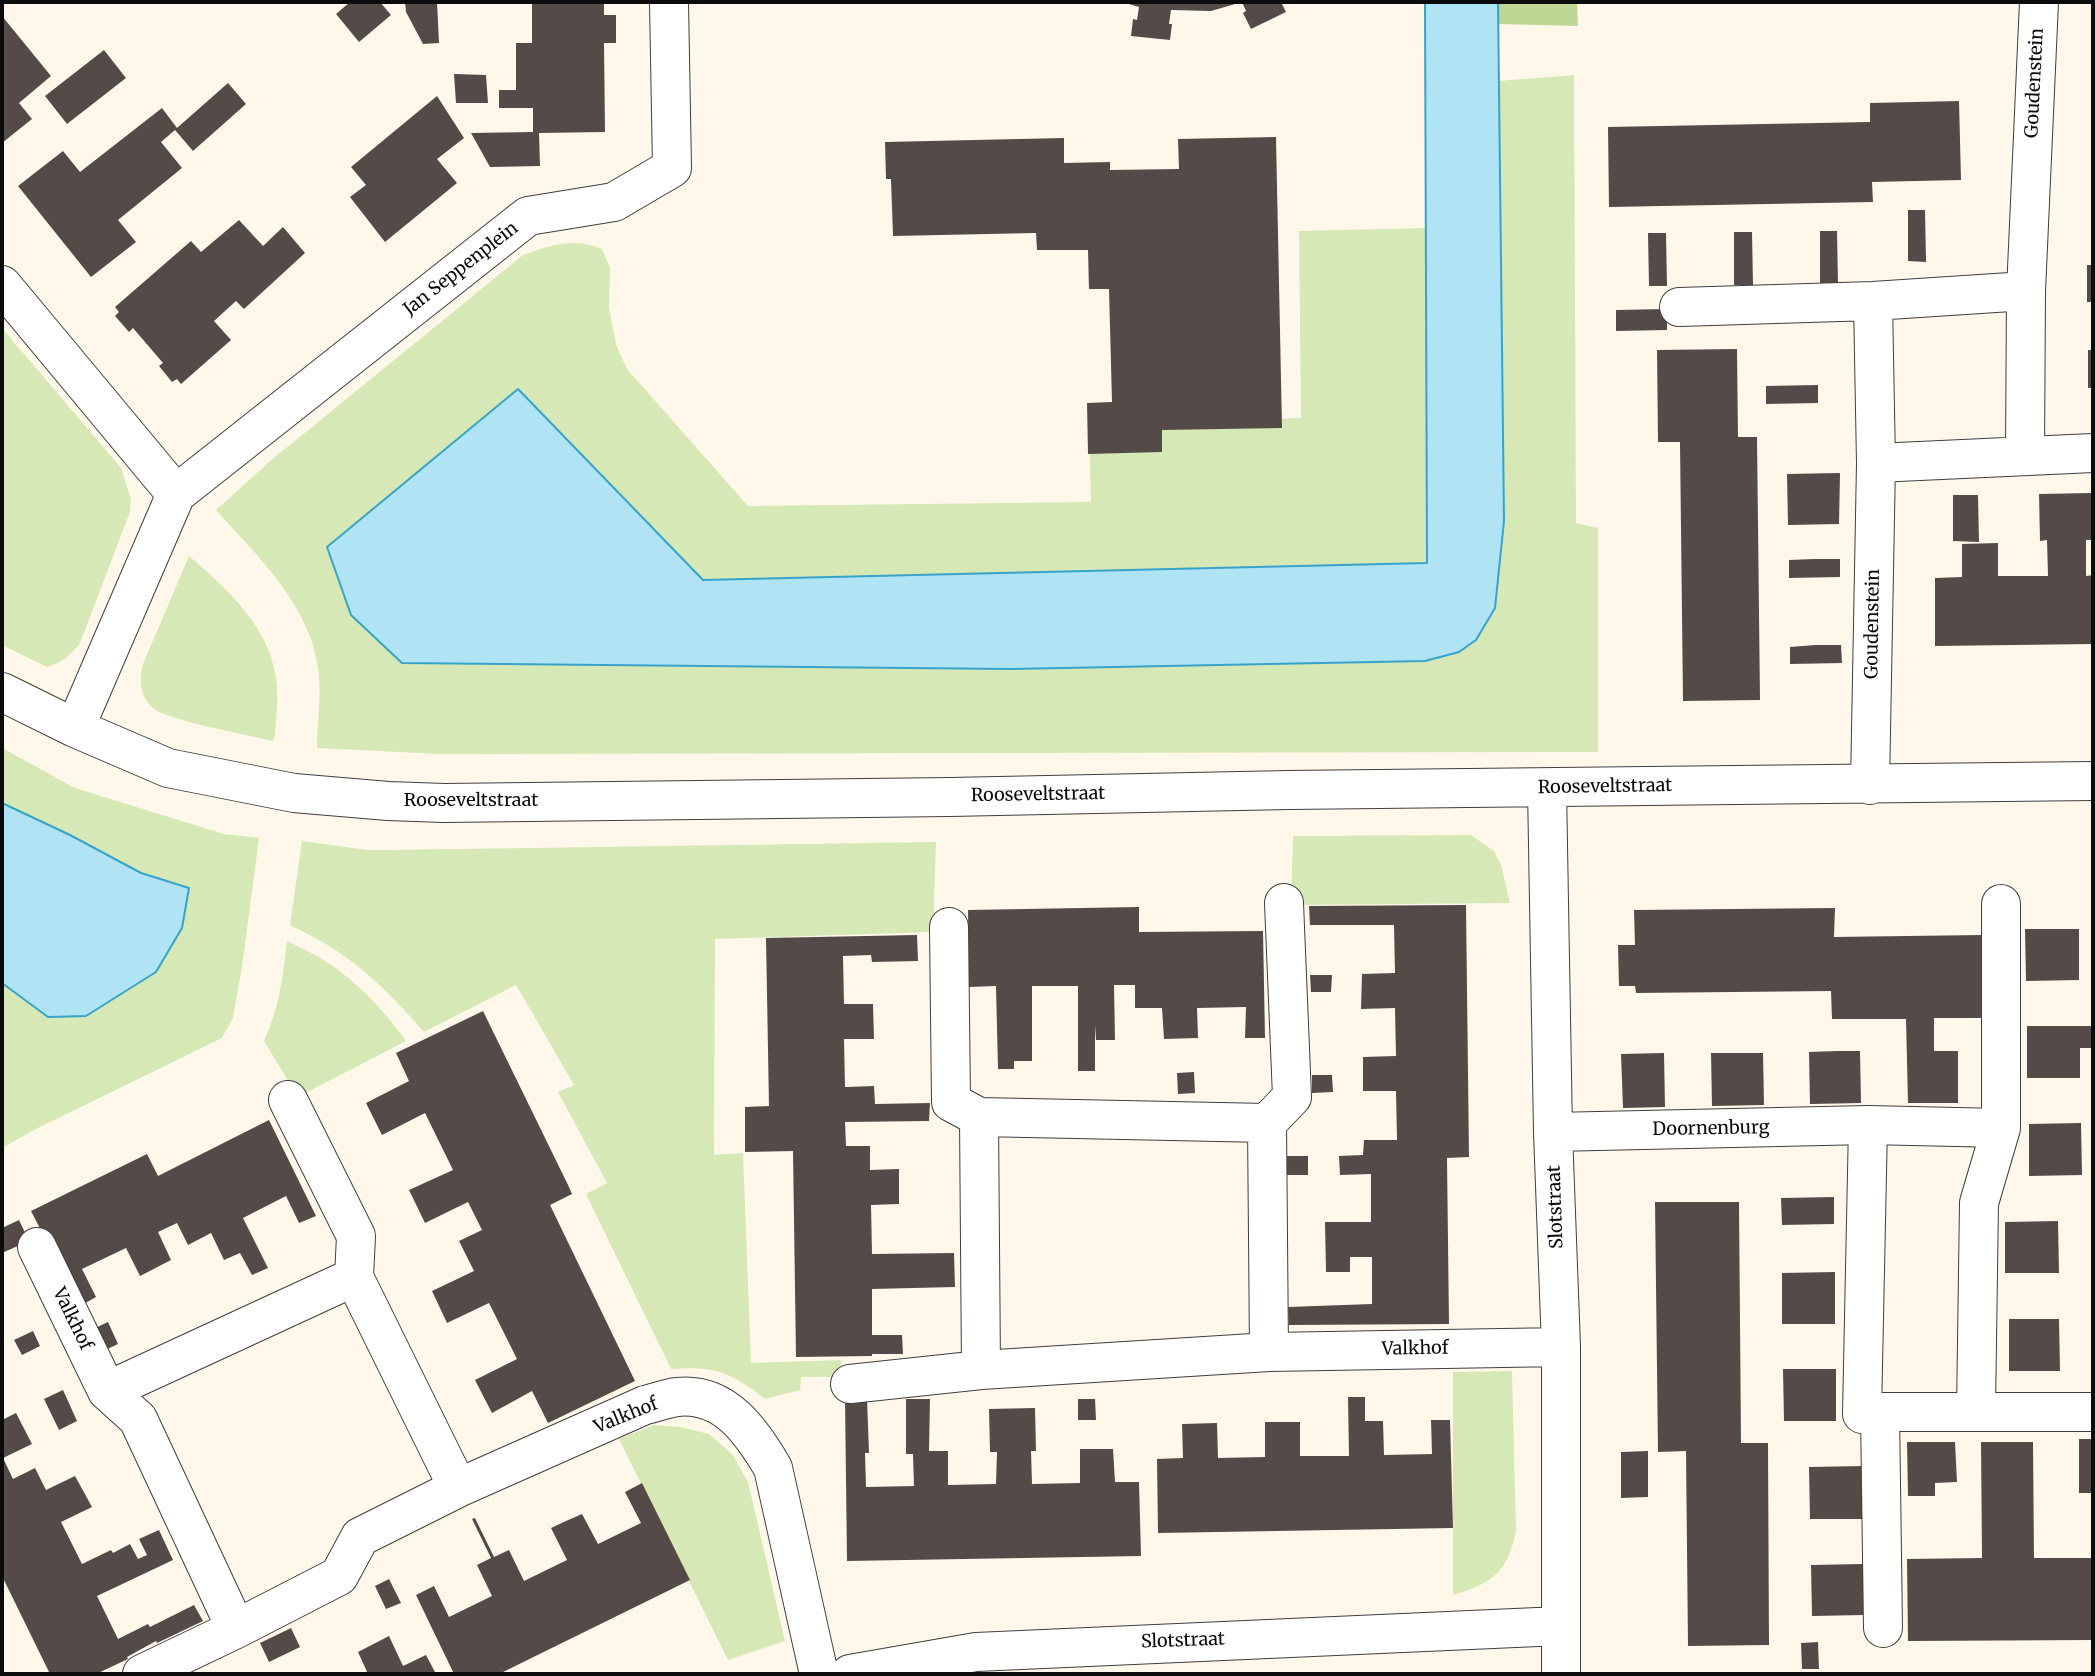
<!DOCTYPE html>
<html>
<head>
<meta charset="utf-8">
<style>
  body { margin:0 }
  #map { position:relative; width:2095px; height:1676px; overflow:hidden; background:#fff8ea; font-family:Merriweather,serif }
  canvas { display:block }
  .frame { position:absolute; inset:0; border:4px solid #0b0b0b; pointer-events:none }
</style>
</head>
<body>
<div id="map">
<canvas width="2095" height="1676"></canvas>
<div class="frame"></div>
</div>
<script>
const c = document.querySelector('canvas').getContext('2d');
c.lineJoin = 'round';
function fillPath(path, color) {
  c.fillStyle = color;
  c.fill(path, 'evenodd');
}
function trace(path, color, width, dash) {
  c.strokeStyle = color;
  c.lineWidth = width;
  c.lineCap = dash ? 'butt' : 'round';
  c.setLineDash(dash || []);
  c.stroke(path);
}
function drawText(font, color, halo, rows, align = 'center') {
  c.font = font + ' Merriweather,serif';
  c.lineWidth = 7;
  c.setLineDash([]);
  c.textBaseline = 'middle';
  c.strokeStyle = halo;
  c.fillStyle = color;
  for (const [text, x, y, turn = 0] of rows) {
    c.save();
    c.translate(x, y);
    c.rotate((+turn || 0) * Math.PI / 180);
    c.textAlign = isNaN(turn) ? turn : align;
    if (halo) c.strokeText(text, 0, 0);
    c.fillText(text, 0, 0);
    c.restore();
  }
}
fillPath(new Path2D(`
  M 1574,75 L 1576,523 L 1598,528 L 1598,752 L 440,754 L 317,748 C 317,725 321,700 319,677 C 314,608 259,558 216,510 L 269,462 L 523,255 C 549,245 576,237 602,249 L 610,268 L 609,307 L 616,345 L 627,369 L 748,506 L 1091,502 L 1089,425 L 1301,418 L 1299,231 L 1426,228 L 1428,563 L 703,580 L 518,390 L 327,548 L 1010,669 L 1425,661 L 1459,652 L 1476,640 L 1504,521 L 1499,81 Z
  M 2,328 L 121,468 L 131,499 L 130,512 L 80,643 C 71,655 62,663 47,667 L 2,645 Z
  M 189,556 C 229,591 273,629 277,687 C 278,705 276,723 274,741 C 252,736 166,720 153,708 C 140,697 139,680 143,664 Z
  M 2,748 L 75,788 L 224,834 L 259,838 L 242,967 L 233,1018 L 222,1038 L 38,1128 L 2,1148 L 2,983 L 48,1017 L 141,873 L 70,835 L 2,803 Z
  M 1471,835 L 1494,851 L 1501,865 L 1510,903 L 1291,905 L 1293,836 Z
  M 302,841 L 367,850 L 393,850 L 936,842 L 933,932 L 715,939 L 714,1155 L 743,1153 L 751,1363 L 841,1360 L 843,1377 L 801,1377 L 800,1390 L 765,1399 C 730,1372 715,1366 671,1369 L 586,1194 L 607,1183 L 558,1092 L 574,1085 L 516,985 L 424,1032 C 397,1001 369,972 334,949 C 320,940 305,933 290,925 Z
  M 287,941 C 300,948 315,954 327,962 C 358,983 384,1010 406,1041 L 298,1097 L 264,1041 C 279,1009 283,976 287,941 Z
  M 1512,1371 L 1516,1530 C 1509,1571 1492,1584 1453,1595 L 1453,1372 Z
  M 654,1425 L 681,1427 L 709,1434 L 733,1455 L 748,1482 L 785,1641 L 728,1660 L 619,1439 Z`), '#d6e8b5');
fillPath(new Path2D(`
  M 1498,2 L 1577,2 L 1578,26 L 1498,24 Z`), '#bcd894');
const water = new Path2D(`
  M 1425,2 L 1498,2 L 1504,521 L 1495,608 L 1476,640 L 1459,652 L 1425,661 L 1010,669 L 402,663 L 351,615 L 327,547 L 518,389 L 703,580 L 1427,563 Z
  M 2,803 L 70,835 L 141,873 L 189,888 L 182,928 L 156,972 L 86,1016 L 48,1017 L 2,983 Z`);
fillPath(water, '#b0e4f5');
trace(water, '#38a3ca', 2);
fillPath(new Path2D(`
  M 350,2 L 380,2 L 391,15 L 359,42 L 336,14 Z
  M 405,2 L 437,2 L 439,43 L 423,44 L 406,12 Z
  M 532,2 L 604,2 L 604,15 L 616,15 L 616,43 L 604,43 L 605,132 L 539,133 L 540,166 L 490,167 L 471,133 L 533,132 L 533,108 L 499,108 L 499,90 L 516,90 L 516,43 L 532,43 Z
  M 1122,2 L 1242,2 L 1211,11 L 1171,10 L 1169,24 L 1172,24 L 1170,40 L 1131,36 L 1133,19 L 1137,20 L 1139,7 Z
  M 1242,2 L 1281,2 L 1286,12 L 1251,29 L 1243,13 L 1246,11 Z
  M 2,16 L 51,76 L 19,103 L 32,119 L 2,143 Z
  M 104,50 L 126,78 L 67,124 L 45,96 Z
  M 454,74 L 486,75 L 488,103 L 456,103 Z
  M 228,83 L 246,104 L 193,151 L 175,130 L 161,142 L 182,168 L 118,220 L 136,242 L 91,277 L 18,186 L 63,151 L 80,172 L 162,108 L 177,128 Z
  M 437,96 L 464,138 L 437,159 L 457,183 L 385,242 L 350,197 L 366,185 L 351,167 Z
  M 1959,101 L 1961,180 L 1872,182 L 1873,202 L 1609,207 L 1608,127 L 1870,122 L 1870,103 Z
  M 1276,137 L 1282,428 L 1162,430 L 1162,452 L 1088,454 L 1087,403 L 1112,402 L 1109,289 L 1089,289 L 1088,250 L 1037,250 L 1036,233 L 893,236 L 891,179 L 886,179 L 885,142 L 1064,138 L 1064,163 L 1110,162 L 1110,170 L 1179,169 L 1178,139 Z
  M 1908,210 L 1925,210 L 1926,262 L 1908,261 Z
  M 239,220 L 263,246 L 283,227 L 305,253 L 244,309 L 236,301 L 214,321 L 231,340 L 181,384 L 177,379 L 172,382 L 159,366 L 163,363 L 133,328 L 129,332 L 115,316 L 119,312 L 115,307 L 191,241 L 201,252 Z
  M 1820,231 L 1837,231 L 1838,283 L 1820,283 Z
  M 1734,232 L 1752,232 L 1753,285 L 1734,285 Z
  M 1648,233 L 1666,233 L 1667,286 L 1649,286 Z
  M 2087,265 L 2093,265 L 2093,302 L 2087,302 Z
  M 1667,309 L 1667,330 L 1616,331 L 1616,310 Z
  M 1737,349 L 1738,437 L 1757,437 L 1760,700 L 1683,701 L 1680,442 L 1658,442 L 1657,350 Z
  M 2088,350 L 2093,350 L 2093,388 L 2088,388 Z
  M 1818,385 L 1818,403 L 1766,404 L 1766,386 Z
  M 1840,473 L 1839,524 L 1788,525 L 1787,474 Z
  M 2091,493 L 2092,540 L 2086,540 L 2086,576 L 2093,575 L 2093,644 L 1935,646 L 1935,578 L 1962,577 L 1962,544 L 1998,543 L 1998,576 L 2048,576 L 2047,540 L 2040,541 L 2039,494 Z
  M 1953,495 L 1978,495 L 1979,542 L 1953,541 Z
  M 1814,559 L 1840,559 L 1840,577 L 1789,578 L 1789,560 Z
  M 1815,645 L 1841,645 L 1842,663 L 1790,664 L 1790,647 Z
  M 1466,905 L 1469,1157 L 1447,1158 L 1449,1324 L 1289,1325 L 1288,1307 L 1372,1304 L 1372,1257 L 1350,1257 L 1350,1272 L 1326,1272 L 1325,1222 L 1371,1222 L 1371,1174 L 1340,1175 L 1339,1156 L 1363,1155 L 1364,1140 L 1397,1140 L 1396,1091 L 1363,1091 L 1363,1057 L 1396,1056 L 1395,1008 L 1361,1009 L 1362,974 L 1395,973 L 1394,925 L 1310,925 L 1309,906 Z
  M 1139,907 L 1139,932 L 1263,931 L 1265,1038 L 1245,1038 L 1246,1007 L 1197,1008 L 1198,1038 L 1164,1039 L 1162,1008 L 1135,1008 L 1135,985 L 1114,985 L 1115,1040 L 1096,1040 L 1095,1025 L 1095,1071 L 1078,1071 L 1078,986 L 1032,986 L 1032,1061 L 1014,1061 L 1014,1069 L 998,1069 L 996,986 L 969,987 L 968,910 Z
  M 1835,908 L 1834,937 L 1981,935 L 1983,1018 L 1934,1018 L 1934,1051 L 1958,1051 L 1958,1103 L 1908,1103 L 1906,1019 L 1832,1019 L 1831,991 L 1636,993 L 1635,986 L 1619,986 L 1618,945 L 1635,945 L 1634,910 Z
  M 2025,929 L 2079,929 L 2079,980 L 2026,981 Z
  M 917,935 L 918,961 L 872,962 L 871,955 L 843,956 L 844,1004 L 873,1004 L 874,1039 L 844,1039 L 845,1087 L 874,1086 L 875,1104 L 930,1103 L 929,1121 L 845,1122 L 846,1146 L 870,1146 L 870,1170 L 899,1169 L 899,1204 L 871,1205 L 872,1254 L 954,1253 L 955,1287 L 872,1289 L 872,1335 L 902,1335 L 903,1354 L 872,1354 L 872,1356 L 796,1357 L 793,1151 L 745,1152 L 745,1107 L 769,1106 L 766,938 Z
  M 1310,975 L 1332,975 L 1331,992 L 1311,992 Z
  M 483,1011 L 569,1187 L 572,1194 L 550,1205 L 635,1381 L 548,1423 L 532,1391 L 492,1413 L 475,1380 L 517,1359 L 489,1303 L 447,1323 L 432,1291 L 474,1271 L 459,1241 L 482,1230 L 468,1202 L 425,1223 L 409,1190 L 453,1170 L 425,1113 L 382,1135 L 366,1103 L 409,1081 L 396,1053 Z
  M 2027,1026 L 2093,1026 L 2093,1048 L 2080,1048 L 2080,1078 L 2027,1078 Z
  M 1837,1051 L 1860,1051 L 1861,1103 L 1810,1104 L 1809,1052 Z
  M 1664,1053 L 1665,1107 L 1623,1108 L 1621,1054 Z
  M 1711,1053 L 1763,1053 L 1764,1105 L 1712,1106 Z
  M 1194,1072 L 1195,1093 L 1178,1094 L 1177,1073 Z
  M 1312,1075 L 1332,1075 L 1333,1092 L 1312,1093 Z
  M 269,1120 L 316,1216 L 299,1223 L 286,1196 L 243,1218 L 268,1268 L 252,1275 L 240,1253 L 224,1260 L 211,1233 L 188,1245 L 177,1223 L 158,1232 L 171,1260 L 140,1276 L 126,1248 L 82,1269 L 96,1297 L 80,1306 L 31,1211 L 147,1154 L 158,1176 Z
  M 2081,1123 L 2082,1175 L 2029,1176 L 2029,1124 Z
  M 1286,1156 L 1308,1156 L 1308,1175 L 1287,1175 Z
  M 1834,1197 L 1834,1224 L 1782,1225 L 1781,1198 Z
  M 1655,1202 L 1739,1202 L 1741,1443 L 1768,1443 L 1769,1645 L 1688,1646 L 1686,1451 L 1658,1452 Z
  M 19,1220 L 29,1241 L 2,1253 L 2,1228 Z
  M 2058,1221 L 2059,1273 L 2005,1273 L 2005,1222 Z
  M 1835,1272 L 1835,1324 L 1782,1324 L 1782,1273 Z
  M 2009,1319 L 2059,1319 L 2060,1371 L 2009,1371 Z
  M 108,1322 L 118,1344 L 101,1352 L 91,1330 Z
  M 33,1331 L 40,1346 L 22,1355 L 14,1340 Z
  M 1783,1369 L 1836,1369 L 1836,1421 L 1784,1421 Z
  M 63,1390 L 77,1421 L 59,1430 L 44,1399 Z
  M 1348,1397 L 1365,1397 L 1365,1421 L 1383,1421 L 1384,1455 L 1432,1454 L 1431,1420 L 1450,1420 L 1453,1528 L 1158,1533 L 1157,1459 L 1183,1458 L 1182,1424 L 1217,1423 L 1218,1458 L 1265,1457 L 1265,1422 L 1300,1422 L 1300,1456 L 1349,1456 Z
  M 845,1399 L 867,1399 L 869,1453 L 865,1453 L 866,1487 L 914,1486 L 913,1454 L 906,1454 L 906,1399 L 930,1399 L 929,1451 L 948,1451 L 948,1485 L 996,1484 L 997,1452 L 990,1452 L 989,1409 L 1035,1408 L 1036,1451 L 1031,1451 L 1032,1484 L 1080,1483 L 1080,1449 L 1113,1449 L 1115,1482 L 1139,1482 L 1141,1556 L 847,1561 Z
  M 1078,1399 L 1095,1399 L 1096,1420 L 1078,1420 Z
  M 16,1413 L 32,1444 L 3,1458 L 13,1479 L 35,1468 L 46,1490 L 75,1476 L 92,1507 L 61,1522 L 82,1564 L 111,1550 L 113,1553 L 130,1544 L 138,1559 L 147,1555 L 139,1539 L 159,1530 L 173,1560 L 97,1596 L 118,1639 L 148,1624 L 150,1627 L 194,1605 L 203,1621 L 157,1643 L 156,1641 L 127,1657 L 128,1659 L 96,1674 L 50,1674 L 2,1576 L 2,1420 Z
  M 2079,1439 L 2093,1439 L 2093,1493 L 2079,1493 Z
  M 1907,1442 L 1955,1442 L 1957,1482 L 1935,1483 L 1935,1496 L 1908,1496 Z
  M 1981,1442 L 2033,1442 L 2034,1558 L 2093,1558 L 2093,1640 L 1908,1641 L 1907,1559 L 1982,1558 Z
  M 1648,1451 L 1648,1497 L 1621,1498 L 1621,1452 Z
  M 1863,1466 L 1863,1519 L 1810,1519 L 1809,1467 Z
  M 642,1483 L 690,1580 L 499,1674 L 454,1674 L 416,1595 L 434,1586 L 449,1617 L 492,1596 L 477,1565 L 491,1558 L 472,1519 L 475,1518 L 494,1557 L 509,1550 L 524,1581 L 567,1560 L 551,1528 L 566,1521 L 582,1514 L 598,1544 L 641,1523 L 625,1492 Z
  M 1863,1564 L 1864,1615 L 1812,1616 L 1811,1565 Z
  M 389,1579 L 401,1603 L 386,1609 L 375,1586 Z
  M 291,1628 L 300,1647 L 269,1662 L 260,1643 Z
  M 389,1636 L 403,1666 L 426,1655 L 436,1674 L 368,1674 L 358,1652 Z
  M 1818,1642 L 1819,1669 L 1802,1669 L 1801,1643 Z`), '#544b48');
const minor = new Path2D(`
  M 2,285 L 176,494
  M 1679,307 L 1873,301 L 2026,291
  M 2025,455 L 2026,291 L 2039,2
  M 1876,463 L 2093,453
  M 2,692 L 75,728 L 168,768 L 294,793 L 388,801 L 444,803 L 950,797 L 1289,790 L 2093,781
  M 75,728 L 176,494 L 528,216 L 614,202 L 672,168 L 669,2
  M 1870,785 L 1876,463 L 1873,301
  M 1547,788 L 1553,1132 L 1561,1347 L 1561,1674
  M 949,927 L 951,1102 L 979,1117 L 1267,1123
  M 288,1100 L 356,1236 L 354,1277 L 458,1488
  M 979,1117 L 981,1370
  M 1868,1125 L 1862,1414 L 1880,1412 L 2093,1412
  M 1553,1132 L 1868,1125 L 2001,1128
  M 37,1247 L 107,1391 L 138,1419 L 236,1629
  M 1269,1352 L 1267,1123 L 1292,1097 L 1284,903
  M 850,1384 L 981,1370 L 1269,1352 L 1561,1347
  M 107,1391 L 354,1277
  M 1976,1411 L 1979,1203 L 2001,1128 L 2001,904
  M 1880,1412 L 1883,1628
  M 142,1674 L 236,1629 L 339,1576 L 360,1537 L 458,1488 L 645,1405 C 655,1403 667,1398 677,1397 C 725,1392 752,1432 773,1468 L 819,1674
  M 850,1674 L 976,1652 L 1560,1626`);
trace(minor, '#3e3e3e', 40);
trace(minor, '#fff', 38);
drawText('18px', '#0b0b0b', '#fff', [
  ["Goudenstein",2035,83,-87],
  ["Jan Seppenplein",461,269,-38],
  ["Goudenstein",1873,624,-89],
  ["Rooseveltstraat",1605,787,-1],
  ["Rooseveltstraat",1038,795,-1],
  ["Rooseveltstraat",471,801],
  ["Doornenburg",1711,1129,-1],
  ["Slotstraat",1556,1207,-92],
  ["Valkhof",72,1319,64],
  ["Valkhof",1415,1349,-1],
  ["Valkhof",626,1416,-22],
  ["Slotstraat",1183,1641,-2]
]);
</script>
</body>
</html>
